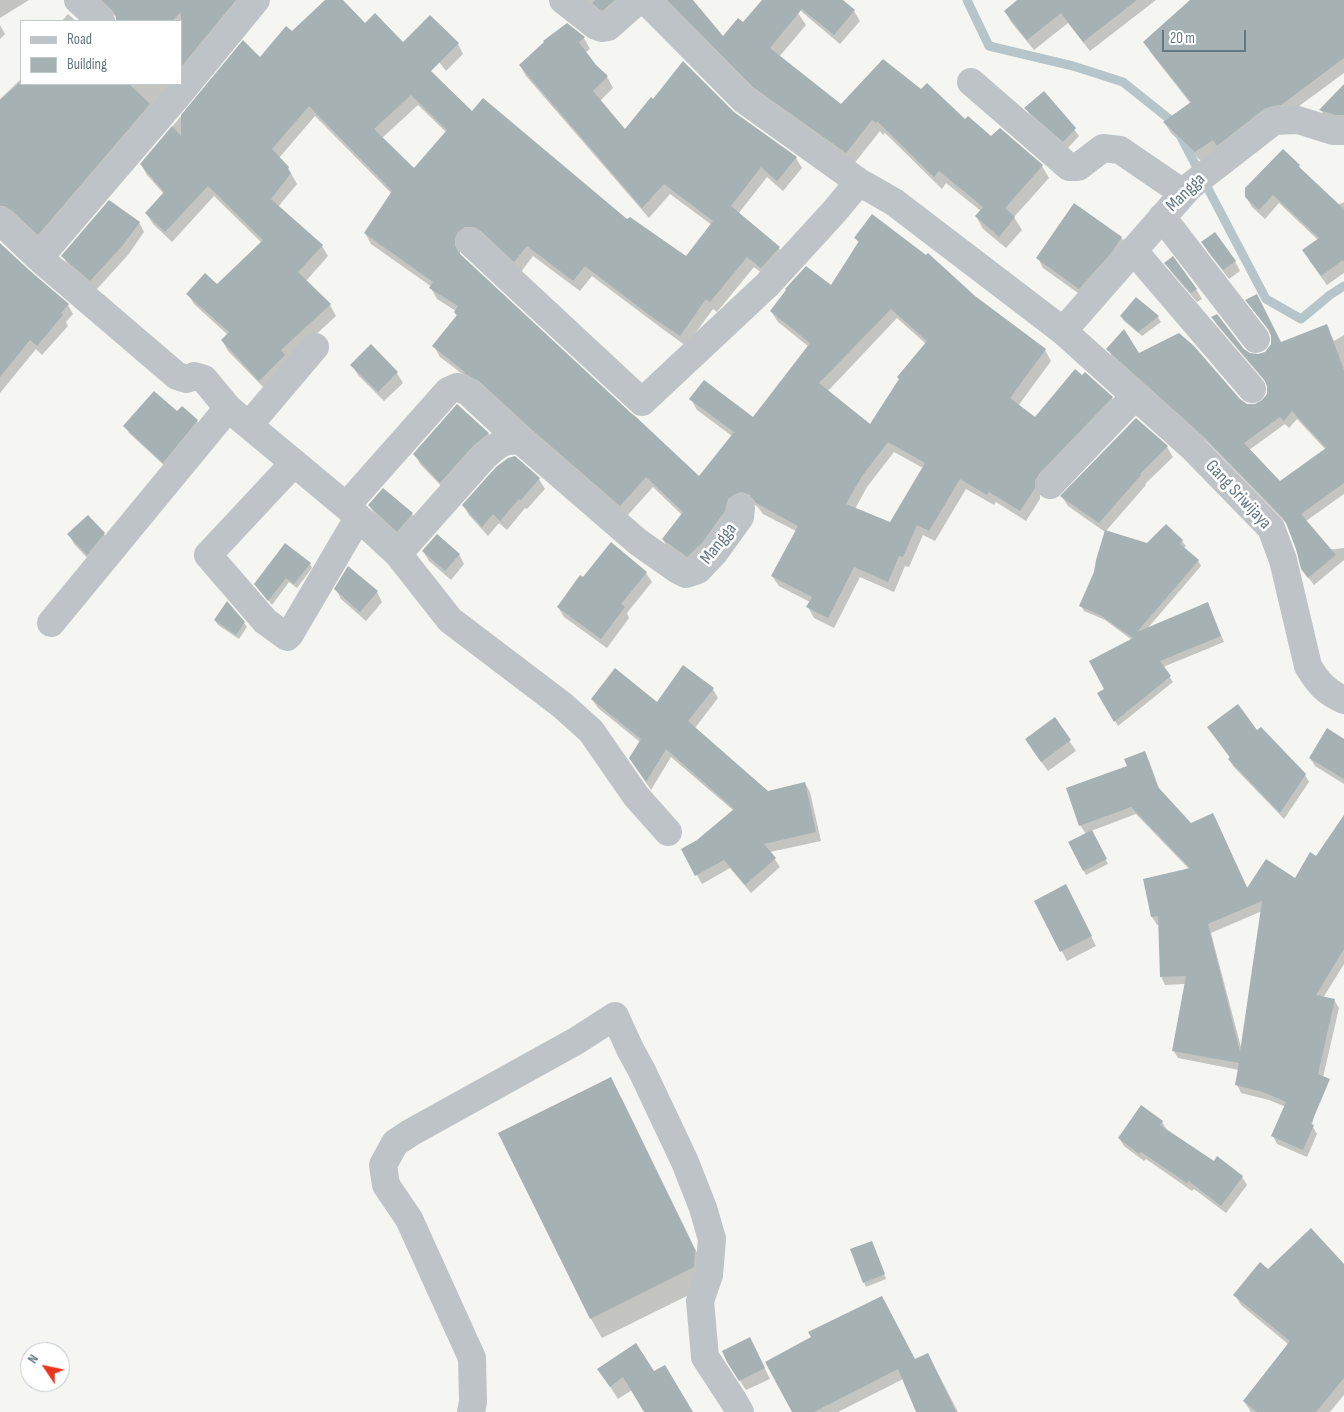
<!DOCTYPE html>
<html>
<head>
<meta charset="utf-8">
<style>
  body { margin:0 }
  #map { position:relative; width:1344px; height:1412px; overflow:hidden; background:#f5f5f1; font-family:"Sofia Sans Condensed",sans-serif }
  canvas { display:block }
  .legend { position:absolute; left:20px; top:20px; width:162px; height:65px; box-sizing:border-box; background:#fff; border:1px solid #c1c9cd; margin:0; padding:6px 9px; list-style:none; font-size:15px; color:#637883 }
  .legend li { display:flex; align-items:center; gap:10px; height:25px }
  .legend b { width:25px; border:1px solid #c1c9cd }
  .north { position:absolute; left:20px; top:1342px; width:50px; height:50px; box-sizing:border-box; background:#fff; border:1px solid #c1c9cd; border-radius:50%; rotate:304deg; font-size:14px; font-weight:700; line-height:20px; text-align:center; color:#637883 }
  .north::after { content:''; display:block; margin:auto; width:18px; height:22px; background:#ea351c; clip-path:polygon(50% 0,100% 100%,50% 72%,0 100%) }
  .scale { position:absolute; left:1162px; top:30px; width:84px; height:22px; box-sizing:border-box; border:2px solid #637883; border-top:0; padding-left:6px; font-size:15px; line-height:18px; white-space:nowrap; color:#637883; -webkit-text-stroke:4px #fff; paint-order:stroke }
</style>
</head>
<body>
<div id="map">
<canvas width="1344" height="1412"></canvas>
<ul class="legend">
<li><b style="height:6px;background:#bdc3c6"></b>Road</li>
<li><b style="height:14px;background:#a6b1b4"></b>Building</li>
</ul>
<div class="north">N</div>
<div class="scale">20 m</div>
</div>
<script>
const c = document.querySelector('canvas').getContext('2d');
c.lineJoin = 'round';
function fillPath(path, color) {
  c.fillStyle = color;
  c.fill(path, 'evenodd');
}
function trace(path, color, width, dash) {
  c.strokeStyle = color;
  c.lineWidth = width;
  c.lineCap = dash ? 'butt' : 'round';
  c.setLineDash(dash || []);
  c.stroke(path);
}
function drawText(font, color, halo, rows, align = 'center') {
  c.font = font + ' "Sofia Sans Condensed",sans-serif';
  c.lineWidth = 5;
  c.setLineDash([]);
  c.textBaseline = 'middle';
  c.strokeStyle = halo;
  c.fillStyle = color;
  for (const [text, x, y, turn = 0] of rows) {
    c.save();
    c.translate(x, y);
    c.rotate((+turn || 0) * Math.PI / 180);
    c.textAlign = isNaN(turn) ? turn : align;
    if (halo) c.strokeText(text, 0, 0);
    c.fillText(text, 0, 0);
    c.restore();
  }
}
fillPath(new Path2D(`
  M 0,0 L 29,0 L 0,18 Z
  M 98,0 L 249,0 L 181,82 L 181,21 L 117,21 L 117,18 Z
  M 327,0 L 341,0 L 423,86 L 472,113 L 627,221 L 687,258 L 712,225 L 670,194 L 649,218 L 526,76 L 520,65 L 567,24 L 584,38 L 590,49 L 585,53 L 595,66 L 607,77 L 613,88 L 600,101 L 625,131 L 733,113 L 796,158 L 802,168 L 783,191 L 767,177 L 738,214 L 779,248 L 785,259 L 768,278 L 754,267 L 717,312 L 713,309 L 686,346 L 660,327 L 592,276 L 580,291 L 533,256 L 521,272 L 460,249 L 460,256 L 699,478 L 732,436 L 697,410 L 691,399 L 753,419 L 809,347 L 778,322 L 771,311 L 831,287 L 859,244 L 856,238 L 974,297 L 1045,350 L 1051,361 L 1018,406 L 1035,418 L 1112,398 L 1118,408 L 1040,492 L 1040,499 L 1026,521 L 996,502 L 994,505 L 966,489 L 935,541 L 923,535 L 909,567 L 905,566 L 894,592 L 860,577 L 834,628 L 814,618 L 808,607 L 810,602 L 779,586 L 772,576 L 796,531 L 763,514 L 757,506 L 749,503 L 694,567 L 669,550 L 663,540 L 682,515 L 653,487 L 627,516 L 469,379 L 440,357 L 434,346 L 457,316 L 455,313 L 456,311 L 437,299 L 431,288 L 432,287 L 371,244 L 365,233 L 391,193 L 315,116 L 279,158 L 288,168 L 297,184 L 278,207 L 322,246 L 328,256 L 306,281 L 330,305 L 336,316 L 287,361 L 266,390 L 228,351 L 222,340 L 228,335 L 194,304 L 188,294 L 217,285 L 262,243 L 214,196 L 172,242 L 153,224 L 146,213 L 164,194 L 147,175 L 141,164 L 243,42 L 260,59 L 292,33 ZM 418,105 L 447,133 L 414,170 L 382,138 ZM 897,318 L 926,344 L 871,425 L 828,391 ZM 894,452 L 923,468 L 891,524 L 855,509 L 867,487 Z
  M 580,0 L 640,0 L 610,23 Z
  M 657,0 L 692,0 L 723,38 L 744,24 L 763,0 L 783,0 L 798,13 L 806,25 L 779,57 L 841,106 L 922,91 L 991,138 L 1042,166 L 1049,178 L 1014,217 L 1022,230 L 1006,248 L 983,229 L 976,216 L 981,211 L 946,183 L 942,189 L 885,133 L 883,135 L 880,131 L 853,165 L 762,99 Z
  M 798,0 L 841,0 L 854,11 L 860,21 L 840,44 L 802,12 L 796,3 Z
  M 1020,0 L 1156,0 L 1090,51 L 1068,23 L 1034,50 L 1011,22 L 1005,11 Z
  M 1191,0 L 1344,0 L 1344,73 L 1287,115 L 1202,162 L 1171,133 L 1165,123 L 1191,104 L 1151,53 L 1145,42 Z
  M 68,14 L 76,21 L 62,21 Z
  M 0,25 L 5,34 L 0,39 Z
  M 422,40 L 458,44 L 463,54 L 446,71 Z
  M 21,79 L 21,84 L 180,84 L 44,244 L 0,216 L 0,99 Z
  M 1344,86 L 1344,126 L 1327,121 L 1321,110 Z
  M 1026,108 L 1074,129 L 1079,136 L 1068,148 L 1030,115 Z
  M 1283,151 L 1338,205 L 1344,202 L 1344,273 L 1327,285 L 1309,260 L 1318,240 L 1279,203 L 1265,219 L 1252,207 L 1246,197 Z
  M 139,222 L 144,232 L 128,255 L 96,290 L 68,266 L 63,256 Z
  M 1121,237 L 1127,247 L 1085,298 L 1043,268 L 1038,258 Z
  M 1203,242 L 1235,261 L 1240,271 L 1229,279 L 1208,252 Z
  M 0,244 L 68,305 L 73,314 L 66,322 L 68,326 L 42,355 L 36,349 L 0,393 Z
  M 1166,263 L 1196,289 L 1202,299 L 1197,302 L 1172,273 Z
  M 1136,299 L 1158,317 L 1161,322 L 1142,336 L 1124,321 L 1121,316 Z
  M 1252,308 L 1281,344 L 1326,326 L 1334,341 L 1344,335 L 1344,494 L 1306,521 L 1318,551 L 1344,548 L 1344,560 L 1314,585 L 1302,569 L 1298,554 L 1288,525 L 1209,444 L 1112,357 L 1108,349 L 1139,355 L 1239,400 L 1246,405 L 1255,406 L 1263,402 L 1268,395 L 1268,385 L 1217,325 L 1213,317 L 1243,350 L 1250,355 L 1258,356 L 1267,352 L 1272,345 L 1271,333 ZM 1297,419 L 1326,450 L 1280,482 L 1249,450 L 1285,424 L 1289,428 Z
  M 371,346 L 397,373 L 403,383 L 384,401 L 358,375 L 352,365 Z
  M 177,413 L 197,421 L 201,428 L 167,468 L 129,433 L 125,426 Z
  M 1136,419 L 1167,447 L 1173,457 L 1145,484 L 1146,485 L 1105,532 L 1068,506 L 1062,497 Z
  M 488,433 L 494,443 L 447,492 L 420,464 L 415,454 Z
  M 514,457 L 539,479 L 545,489 L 527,509 L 525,508 L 507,530 L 499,523 L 488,536 L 469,515 L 464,506 Z
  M 383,489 L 412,514 L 418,524 L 403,541 L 375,515 L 369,505 Z
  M 1166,525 L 1182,541 L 1186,546 L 1184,548 L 1198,560 L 1201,566 L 1147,629 L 1210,609 L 1224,642 L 1163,667 L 1173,682 L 1118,726 L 1099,693 L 1105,690 L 1132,640 L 1105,620 L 1084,611 L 1081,606 L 1148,544 Z
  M 69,534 L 104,534 L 109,544 L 93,564 L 74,544 Z
  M 423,551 L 459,554 L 464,564 L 451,580 L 429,561 Z
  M 310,564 L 312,568 L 297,588 L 289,582 L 272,605 L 255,584 Z
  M 646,573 L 652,582 L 627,613 L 629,618 L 607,648 L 564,617 L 558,607 L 583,579 Z
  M 336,589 L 377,592 L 382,602 L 366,621 L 341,599 Z
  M 215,620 L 244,623 L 247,627 L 239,639 L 218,625 Z
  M 713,689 L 718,698 L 695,728 L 768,792 L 805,783 L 810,792 L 821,841 L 770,852 L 780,867 L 751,893 L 730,868 L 702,884 L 683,850 L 698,841 L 734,811 L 671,757 L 651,790 L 630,759 L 640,742 L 598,708 L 592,699 L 657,703 Z
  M 1055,719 L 1076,751 L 1048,771 L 1032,749 Z
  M 1257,732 L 1305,775 L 1309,782 L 1284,819 L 1233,766 L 1229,759 L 1230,758 L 1213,734 Z
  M 1344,740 L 1344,784 L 1315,766 L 1310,758 Z
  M 1145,753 L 1149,761 L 1160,791 L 1191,824 L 1217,822 L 1248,889 L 1295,880 L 1317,858 L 1344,817 L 1344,964 L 1323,998 L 1334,1000 L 1339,1008 L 1312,1125 L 1317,1134 L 1307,1157 L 1277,1144 L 1273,1136 L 1286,1107 L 1269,1100 L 1241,1093 L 1237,1084 L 1239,1070 L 1178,1058 L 1173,1050 L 1185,984 L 1165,985 L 1161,976 L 1160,924 L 1157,925 L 1152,917 L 1190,870 L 1136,814 L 1091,831 L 1108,864 L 1086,875 L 1070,843 L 1086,834 L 1080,825 L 1129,766 ZM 1262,911 L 1242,1051 L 1211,933 Z
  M 1071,896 L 1096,946 L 1067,961 L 1036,902 Z
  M 610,1079 L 622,1099 L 706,1271 L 705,1287 L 602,1338 L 591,1319 L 500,1134 Z
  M 1162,1122 L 1167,1130 L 1214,1162 L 1242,1177 L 1247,1185 L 1226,1213 L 1194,1189 L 1192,1191 L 1146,1159 L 1144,1161 L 1124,1146 L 1119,1138 Z
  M 874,1247 L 886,1279 L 866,1287 L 864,1282 Z
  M 1344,1265 L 1344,1395 L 1330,1412 L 1251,1412 L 1244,1401 L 1288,1344 L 1241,1305 L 1235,1295 L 1268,1271 Z
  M 755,1348 L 770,1379 L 746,1390 L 734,1372 Z
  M 928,1354 L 958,1412 L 917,1412 L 903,1379 L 838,1412 L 793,1412 Z
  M 599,1369 L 654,1373 L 692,1412 L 645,1412 L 632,1390 L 618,1399 Z`), '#0003');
trace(new Path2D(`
  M 967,0 L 989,46 L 1073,66 L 1123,82 L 1173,122 L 1266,299 L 1301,319 L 1330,295 L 1344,286`), '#b6c5c9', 9);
fillPath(new Path2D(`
  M 101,0 L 236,0 L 181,67 L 181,12 L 172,21 L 116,21 L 116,16 L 112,10 Z
  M 325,0 L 343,0 L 365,23 L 375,13 L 403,42 L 430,15 L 459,43 L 431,71 L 472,111 L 483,98 L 627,219 L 630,217 L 686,256 L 713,221 L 664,184 L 642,208 L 519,65 L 544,42 L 543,41 L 567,23 L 585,37 L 579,42 L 596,65 L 608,76 L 593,91 L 625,129 L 651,97 L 653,99 L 683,61 L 734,112 L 797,157 L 777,181 L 761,167 L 731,206 L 780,247 L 761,268 L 747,257 L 710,302 L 706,299 L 680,336 L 652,317 L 585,266 L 573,281 L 527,246 L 514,262 L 481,231 L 474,227 L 465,227 L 458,232 L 455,238 L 455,246 L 459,253 L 631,413 L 635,416 L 699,476 L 734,432 L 689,399 L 704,380 L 753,417 L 810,343 L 770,311 L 786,290 L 785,289 L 806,266 L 831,285 L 859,241 L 854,238 L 872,214 L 926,255 L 928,253 L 975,296 L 1046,349 L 1010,398 L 1035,417 L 1075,369 L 1082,375 L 1085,372 L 1113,397 L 1039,474 L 1035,481 L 1035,488 L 1020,511 L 989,492 L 987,495 L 960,479 L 929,531 L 917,525 L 903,557 L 899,556 L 888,582 L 854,567 L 828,618 L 806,607 L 812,597 L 771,576 L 798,526 L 756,503 L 750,495 L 742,492 L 735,494 L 728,499 L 725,511 L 702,543 L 687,557 L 662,539 L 683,512 L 646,477 L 620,506 L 530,428 L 479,381 L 464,373 L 465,372 L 432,346 L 457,315 L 454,312 L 458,306 L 429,288 L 433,282 L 364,233 L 392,191 L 309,106 L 272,149 L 289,167 L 288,169 L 291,173 L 271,199 L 323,245 L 298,272 L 331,304 L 281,350 L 285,355 L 259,381 L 221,340 L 229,332 L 186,294 L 205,273 L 217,284 L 263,240 L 208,186 L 165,232 L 145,213 L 164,192 L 140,164 L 172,126 L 181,136 L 181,115 L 243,40 L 260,57 L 286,26 L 292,31 ZM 411,95 L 447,130 L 414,168 L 374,129 ZM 891,309 L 927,341 L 897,377 L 899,379 L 870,424 L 819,383 ZM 888,442 L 925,463 L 890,522 L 846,504 L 862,476 Z
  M 596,0 L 615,0 L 602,11 L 592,3 Z
  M 667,0 L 693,0 L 723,36 L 738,18 L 743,22 L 762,0 L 843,0 L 855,10 L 834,35 L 802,9 L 770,48 L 841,104 L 883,59 L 921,89 L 927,83 L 965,119 L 968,116 L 991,136 L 1000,128 L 1043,165 L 1005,208 L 1015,217 L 999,237 L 975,216 L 983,207 L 939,171 L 934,177 L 877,121 L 876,123 L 872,120 L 846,153 L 753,87 Z
  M 1017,0 L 1137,0 L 1083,42 L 1061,13 L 1027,40 L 1004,11 Z
  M 1190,0 L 1344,0 L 1344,58 L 1281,105 L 1273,106 L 1264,109 L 1217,146 L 1213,140 L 1195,152 L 1163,122 L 1191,102 L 1143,42 Z
  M 18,84 L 129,84 L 150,104 L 38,235 L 11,210 L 4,206 L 0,206 L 0,100 Z
  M 1344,84 L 1344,115 L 1335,115 L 1319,110 Z
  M 1044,91 L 1076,128 L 1063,142 L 1024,108 Z
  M 1283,149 L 1300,165 L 1299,167 L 1344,209 L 1344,262 L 1343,260 L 1321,276 L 1302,250 L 1319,238 L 1273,195 L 1259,210 L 1245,197 L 1245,188 Z
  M 109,200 L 140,222 L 123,245 L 90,281 L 61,256 Z
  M 1074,203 L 1122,237 L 1112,252 L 1079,289 L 1036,258 Z
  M 1215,232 L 1236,261 L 1223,270 L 1201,242 Z
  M 0,243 L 29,270 L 69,304 L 61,313 L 63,315 L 37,346 L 30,340 L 0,377 Z
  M 1173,256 L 1197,289 L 1191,293 L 1164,263 Z
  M 1257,294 L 1281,342 L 1327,324 L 1344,370 L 1344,483 L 1301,514 L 1336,555 L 1308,578 L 1301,569 L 1296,549 L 1286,523 L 1282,517 L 1203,436 L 1106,349 L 1124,329 L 1139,353 L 1179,333 L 1194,346 L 1240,399 L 1247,404 L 1255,404 L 1262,400 L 1267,394 L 1267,386 L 1264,379 L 1211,317 L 1217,314 L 1244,349 L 1250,353 L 1258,354 L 1265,352 L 1271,344 L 1271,336 L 1268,329 L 1245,300 ZM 1292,411 L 1326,448 L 1280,481 L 1244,443 L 1280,417 L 1284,421 Z
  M 1136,297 L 1159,316 L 1138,332 L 1120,316 Z
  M 371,344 L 398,372 L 378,392 L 350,365 Z
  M 154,391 L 177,411 L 182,406 L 198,420 L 163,463 L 123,426 Z
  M 457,404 L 489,433 L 473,446 L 440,483 L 413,454 Z
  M 1136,418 L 1168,446 L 1140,474 L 1141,475 L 1099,523 L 1060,496 Z
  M 515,456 L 540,478 L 521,500 L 519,499 L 500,521 L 493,514 L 482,527 L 462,505 L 496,467 L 508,458 Z
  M 383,488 L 413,513 L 397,532 L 368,505 Z
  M 88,515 L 105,533 L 87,555 L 67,534 Z
  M 1166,524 L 1183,540 L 1180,544 L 1199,560 L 1137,632 L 1208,602 L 1221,636 L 1160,661 L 1171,676 L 1114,722 L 1097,693 L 1104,689 L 1089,661 L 1133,638 L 1100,615 L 1079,606 L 1094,572 L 1096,560 L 1105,530 L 1147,543 Z
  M 437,534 L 460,554 L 445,571 L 422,551 Z
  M 611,542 L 647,572 L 621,604 L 625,607 L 601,639 L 557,607 L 580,575 L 583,577 Z
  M 285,543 L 311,563 L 294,584 L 286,578 L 268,601 L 254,584 Z
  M 348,566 L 378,591 L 360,612 L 334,589 Z
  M 227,601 L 245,622 L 236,635 L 214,620 Z
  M 683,665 L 714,688 L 688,721 L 768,791 L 805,782 L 816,832 L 764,844 L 776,858 L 745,885 L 724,860 L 695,876 L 681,849 L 697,840 L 734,809 L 666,749 L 646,782 L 629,758 L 641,739 L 591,699 L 615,668 L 657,702 Z
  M 1238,704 L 1257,730 L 1261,727 L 1306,774 L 1280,813 L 1228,759 L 1230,757 L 1207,727 Z
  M 1055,717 L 1071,740 L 1041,762 L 1025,739 Z
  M 1327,728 L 1344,739 L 1344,779 L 1309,758 Z
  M 1145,751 L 1158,787 L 1191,823 L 1213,813 L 1247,888 L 1266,859 L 1295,878 L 1310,852 L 1316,856 L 1344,815 L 1344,949 L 1316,995 L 1335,999 L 1318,1074 L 1330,1079 L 1311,1124 L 1314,1125 L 1303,1150 L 1271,1136 L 1286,1102 L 1263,1092 L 1235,1085 L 1239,1063 L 1172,1051 L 1186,976 L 1160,977 L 1158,916 L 1151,917 L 1143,879 L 1190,868 L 1131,807 L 1079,826 L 1066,788 L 1127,766 L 1124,759 ZM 1262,901 L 1240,1052 L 1208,924 Z
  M 1092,830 L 1107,859 L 1083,871 L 1068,842 Z
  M 1066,884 L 1092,936 L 1060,952 L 1034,901 Z
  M 611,1077 L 695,1250 L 694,1267 L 590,1319 L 498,1133 Z
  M 1141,1105 L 1163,1121 L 1160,1125 L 1214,1161 L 1217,1156 L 1243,1176 L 1221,1206 L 1189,1181 L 1187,1183 L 1141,1152 L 1139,1154 L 1118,1138 Z
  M 1311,1228 L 1344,1264 L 1344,1378 L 1316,1412 L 1257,1412 L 1243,1401 L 1290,1341 L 1233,1295 L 1260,1262 L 1268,1269 Z
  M 872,1241 L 885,1274 L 863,1283 L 850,1249 Z
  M 882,1296 L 915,1359 L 928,1353 L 956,1412 L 916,1412 L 898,1369 L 814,1412 L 792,1412 L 765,1362 L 811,1337 L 808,1332 Z
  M 750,1337 L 765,1368 L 739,1381 L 727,1362 L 722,1351 Z
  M 636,1343 L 654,1371 L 665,1365 L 693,1412 L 644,1412 L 623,1377 L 610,1387 L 597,1369 Z`), '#a6b1b4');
trace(new Path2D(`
  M 78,0 L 101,21
  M 563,0 L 596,26 L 602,28 L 608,27 L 634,4 L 642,1 L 650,5 L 743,99 L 859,182
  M 971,82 L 1069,167 L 1078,167 L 1103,148 L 1120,150 L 1183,193
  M 1162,217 L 1256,339
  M 0,221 L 39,258 L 177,376 L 187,379 L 194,376 L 204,379 L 228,408 L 346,506 L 398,554 L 450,620 L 562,705 L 591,731 L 636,796 L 668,832
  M 470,242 L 642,402 L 767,285 L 833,213 L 859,182 L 894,202 L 1063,331 L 1192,447 L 1271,528 L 1283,560 L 1308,666 C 1318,683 1326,692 1344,700
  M 1133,250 L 1252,389
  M 39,258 L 179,94 L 256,0
  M 1063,331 L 1189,187 L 1274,121 L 1298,120 L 1333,131 L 1344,131
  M 249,425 L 315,347
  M 294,463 L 208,555 L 265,621 L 287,637 L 290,634 L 358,518
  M 1050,485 L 1135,396
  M 346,506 L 448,391 L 457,387 L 468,392 L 520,440
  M 398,554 L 485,456 C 499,444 501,441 520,440 L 638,542 L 678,570 L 686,574 L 698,570 L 714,553 L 740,517 L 741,508
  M 51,623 L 228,408
  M 471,1412 L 473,1402 L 472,1358 L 409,1219 L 386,1185 L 383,1165 L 395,1143 L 410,1133 L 576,1041 L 615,1016 L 630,1049 L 642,1071 L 685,1162 L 703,1208 L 712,1239 L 709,1275 L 700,1301 L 705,1357 L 733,1400 L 740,1412`), '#bdc3c6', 28);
drawText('18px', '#637883', '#fff', [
  ["Mangga",1186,193,-44],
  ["Gang Sriwijaya",1238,495,47],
  ["Mangga",719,544,-52]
]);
</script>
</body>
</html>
